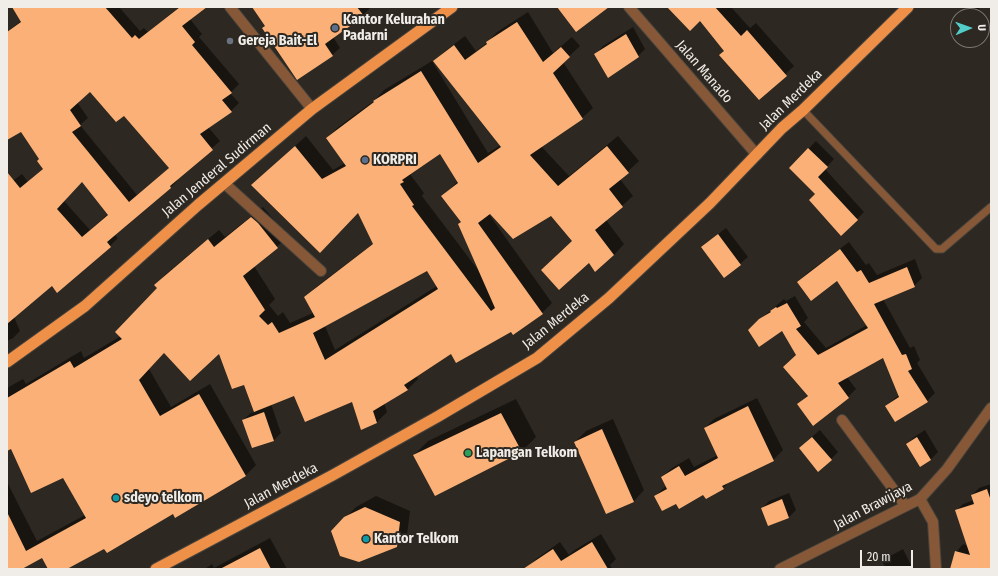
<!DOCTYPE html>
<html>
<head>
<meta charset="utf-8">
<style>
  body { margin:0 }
  #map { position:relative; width:998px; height:576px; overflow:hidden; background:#2d2821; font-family:"Fira Sans Condensed",sans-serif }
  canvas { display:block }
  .frame { position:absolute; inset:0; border:8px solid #f0ede8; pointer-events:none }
  .north { position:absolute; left:950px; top:8px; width:40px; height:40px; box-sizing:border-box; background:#2d2821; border:1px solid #7b7771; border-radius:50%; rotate:88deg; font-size:11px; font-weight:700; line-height:16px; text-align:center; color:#f0ede8 }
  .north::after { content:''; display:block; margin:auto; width:14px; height:18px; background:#53cdca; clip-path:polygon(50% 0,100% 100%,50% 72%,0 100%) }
  .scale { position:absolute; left:860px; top:550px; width:53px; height:18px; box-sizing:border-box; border:2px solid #f0ede8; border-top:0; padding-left:5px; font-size:12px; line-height:14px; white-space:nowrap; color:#f0ede8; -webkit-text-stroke:3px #2d2821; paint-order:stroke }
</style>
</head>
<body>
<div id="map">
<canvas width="998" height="576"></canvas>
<div class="frame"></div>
<div class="north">U</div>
<div class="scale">20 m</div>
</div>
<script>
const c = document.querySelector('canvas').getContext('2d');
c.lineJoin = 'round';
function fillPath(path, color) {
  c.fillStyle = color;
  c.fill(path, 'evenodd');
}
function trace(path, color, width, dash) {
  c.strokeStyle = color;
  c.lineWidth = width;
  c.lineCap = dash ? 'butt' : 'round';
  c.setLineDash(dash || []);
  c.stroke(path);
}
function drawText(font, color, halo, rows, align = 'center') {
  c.font = font + ' "Fira Sans Condensed",sans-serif';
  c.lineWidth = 4;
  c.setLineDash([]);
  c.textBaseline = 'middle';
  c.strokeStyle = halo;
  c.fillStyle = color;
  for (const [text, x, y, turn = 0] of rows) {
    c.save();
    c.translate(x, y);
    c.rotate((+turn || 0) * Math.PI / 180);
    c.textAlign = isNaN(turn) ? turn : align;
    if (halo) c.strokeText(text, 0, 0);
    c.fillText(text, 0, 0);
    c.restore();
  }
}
fillPath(new Path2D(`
  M 13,7 L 119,7 L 140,31 L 144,28 L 148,32 L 179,7 L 205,7 L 190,19 L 202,34 L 199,37 L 239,84 L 230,93 L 239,103 L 231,111 L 208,127 L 220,141 L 177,178 L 178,180 L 171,187 L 115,235 L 118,238 L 110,246 L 57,291 L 52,285 L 7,298 L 7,185 L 22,174 L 28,182 L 44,168 L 40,159 L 22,130 L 7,139 L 7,32 L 21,21 ZM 91,91 L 124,114 L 170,168 L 137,195 L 80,125 L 88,118 L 77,102 ZM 82,181 L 108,214 L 90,230 L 64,201 Z
  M 253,7 L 370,7 L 370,8 L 363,15 L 333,37 L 340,48 L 332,55 L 266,26 Z
  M 669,7 L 731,7 L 750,28 L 756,23 L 794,66 L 759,99 L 725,51 L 700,19 Z
  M 965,7 L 981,7 L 973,15 Z
  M 528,12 L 553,53 L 572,37 L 580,46 L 563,62 L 593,108 L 582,118 L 541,146 L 569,176 L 618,136 L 639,161 L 620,179 L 633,196 L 606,220 L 624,244 L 614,255 L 573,240 L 551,215 L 490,212 L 488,213 L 552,303 L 542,313 L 511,330 L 451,353 L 416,376 L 418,379 L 407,390 L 384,403 L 387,412 L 377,422 L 362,429 L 353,400 L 294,395 L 271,404 L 281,433 L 274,440 L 243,420 L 251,413 L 255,412 L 245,384 L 219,353 L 165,352 L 149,369 L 171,407 L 210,384 L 256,465 L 246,475 L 175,516 L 173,512 L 65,569 L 49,569 L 43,557 L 19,569 L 7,569 L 7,482 L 37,541 L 85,515 L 63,477 L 12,448 L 7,450 L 7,388 L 23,379 L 26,384 L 81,351 L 84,358 L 121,336 L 158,288 L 156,285 L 166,274 L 219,230 L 225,237 L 263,207 L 288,237 L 254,266 L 275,299 L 269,305 L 278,316 L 283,312 L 290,323 L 313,313 L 305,298 L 316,287 L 374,243 L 358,212 L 252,185 L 306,136 L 333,170 L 345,163 L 327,138 L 337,128 L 375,100 L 384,90 L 432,61 L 488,153 L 501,145 L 435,61 L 445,51 L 465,36 L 476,51 L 487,43 L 497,32 ZM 440,153 L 458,181 L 443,196 L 462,221 L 459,224 L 478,270 L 422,196 L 424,193 L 410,174 ZM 428,269 L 437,286 L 335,350 L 325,326 Z
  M 633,27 L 645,49 L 638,56 L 596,54 L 603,46 Z
  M 816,141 L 834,159 L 825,169 L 864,212 L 857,219 L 817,194 L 790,168 Z
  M 726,228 L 748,257 L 724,277 L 702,247 Z
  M 849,242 L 866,265 L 869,263 L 877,275 L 915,259 L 922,278 L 914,286 L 883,299 L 910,348 L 914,346 L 920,360 L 917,363 L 935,393 L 927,401 L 886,406 L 899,395 L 883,357 L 847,377 L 856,389 L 848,397 L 813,424 L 798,404 L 808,395 L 797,355 L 782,330 L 757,322 L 784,299 L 786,301 L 795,296 L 808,318 L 804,322 L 826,348 L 867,325 L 837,280 L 798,282 L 806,274 Z
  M 11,310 L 20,331 L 13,338 L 7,341 L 7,312 Z
  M 757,398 L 783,450 L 773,460 L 730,481 L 723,488 L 676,503 L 655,496 L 667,485 L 662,477 L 672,468 L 689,458 L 694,467 L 718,455 L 705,428 L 714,419 Z
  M 516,399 L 536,437 L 522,451 L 435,494 L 414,455 L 428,441 Z
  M 613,419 L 644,490 L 634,501 L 575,442 L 586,431 Z
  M 820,430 L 838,452 L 831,459 L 807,441 Z
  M 925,430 L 938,452 L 931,459 L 920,465 L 907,444 L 914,437 Z
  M 991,484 L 991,563 L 983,569 L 951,569 L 956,552 L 963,544 L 968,546 L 956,511 L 963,504 L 974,500 L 972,495 L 979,488 Z
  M 789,493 L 796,510 L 789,517 L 762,508 L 769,501 Z
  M 376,496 L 410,511 L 407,535 L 396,546 L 332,531 L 356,507 Z
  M 601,534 L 616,559 L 610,565 L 612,569 L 531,569 L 529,566 L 536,559 L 560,542 L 569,555 L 573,551 Z
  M 270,538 L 287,569 L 205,569 L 212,564 L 214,568 Z
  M 903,549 L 913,569 L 886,569 L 883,563 L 890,556 Z`), '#0007');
fillPath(new Path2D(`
  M 12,7 L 105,7 L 132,38 L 135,35 L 139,39 L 180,7 L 207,7 L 182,26 L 195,42 L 192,45 L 232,93 L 222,100 L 232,112 L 200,134 L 213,150 L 170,186 L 171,188 L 107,242 L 111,247 L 57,293 L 52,286 L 7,324 L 7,172 L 20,188 L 43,169 L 37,161 L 39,159 L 21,132 L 7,140 L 7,32 L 21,22 ZM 90,92 L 116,122 L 124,116 L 169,168 L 129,202 L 72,132 L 81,126 L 70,110 ZM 82,182 L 108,215 L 82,237 L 57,209 Z
  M 252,7 L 357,7 L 364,16 L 325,44 L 333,56 L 297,80 L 262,28 L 265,26 Z
  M 557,7 L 609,7 L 576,32 Z
  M 667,7 L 715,7 L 741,36 L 747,30 L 787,76 L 759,100 L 719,55 L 724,51 L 700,21 L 690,31 Z
  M 517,22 L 543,62 L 561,47 L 570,57 L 553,73 L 583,119 L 530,155 L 558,186 L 607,146 L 629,173 L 609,189 L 623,207 L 595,230 L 614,255 L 595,272 L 589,263 L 559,290 L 541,270 L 572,241 L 551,216 L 513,239 L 490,214 L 478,223 L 543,314 L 513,335 L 511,332 L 456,363 L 451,354 L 404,385 L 408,390 L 373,411 L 377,423 L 361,430 L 352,402 L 305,422 L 294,396 L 254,412 L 244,385 L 232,389 L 219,354 L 190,381 L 164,353 L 139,380 L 160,416 L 199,394 L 246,476 L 175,518 L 173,514 L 107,553 L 104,549 L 67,569 L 48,569 L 42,558 L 22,569 L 7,569 L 7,512 L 26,551 L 86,518 L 63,478 L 31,493 L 11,449 L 7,451 L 7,398 L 70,361 L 74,368 L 122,339 L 115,332 L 157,288 L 154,285 L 208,239 L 214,247 L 251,217 L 258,223 L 278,248 L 243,276 L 265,310 L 259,316 L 268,325 L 272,322 L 279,333 L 315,317 L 304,297 L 373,244 L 358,213 L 320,253 L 251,185 L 295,146 L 322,179 L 346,166 L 326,138 L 374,102 L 373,101 L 421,71 L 478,163 L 501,147 L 433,61 L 454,45 L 465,60 L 487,44 L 486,42 ZM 440,154 L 458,183 L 441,196 L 461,222 L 458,224 L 495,308 L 491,311 L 412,206 L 414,205 L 400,184 L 404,182 L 402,180 ZM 427,271 L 438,289 L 325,360 L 313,333 Z
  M 626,34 L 639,57 L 608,78 L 594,54 Z
  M 808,148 L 828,167 L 818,177 L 858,220 L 841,236 L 809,200 L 815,194 L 789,168 Z
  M 718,234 L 741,265 L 724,278 L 701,247 Z
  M 840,249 L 857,272 L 861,270 L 869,283 L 907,267 L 915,287 L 874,304 L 902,355 L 906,354 L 912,369 L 908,371 L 928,402 L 895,422 L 885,406 L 899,397 L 883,358 L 838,383 L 849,398 L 813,426 L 797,404 L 808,396 L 783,367 L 796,355 L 782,331 L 759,347 L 748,330 L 759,319 L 771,312 L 770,311 L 776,307 L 777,308 L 787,303 L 801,326 L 796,329 L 818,355 L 868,328 L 837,281 L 811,301 L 797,282 Z
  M 748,406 L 774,461 L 722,486 L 724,489 L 706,499 L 703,495 L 679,509 L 676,504 L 662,511 L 654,496 L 667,489 L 661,477 L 679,466 L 685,476 L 718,458 L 704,428 Z
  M 264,412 L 274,441 L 252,448 L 242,420 Z
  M 501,413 L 522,452 L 435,496 L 413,455 Z
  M 602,429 L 634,502 L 606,514 L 574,442 Z
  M 812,437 L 832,460 L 818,472 L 799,448 Z
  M 917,437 L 931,460 L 920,467 L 906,444 Z
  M 987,489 L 991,501 L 991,569 L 950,569 L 955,551 L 970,555 L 955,510 L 974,504 L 971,495 Z
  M 782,499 L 789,518 L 768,526 L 761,508 Z
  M 365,507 L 400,522 L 397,547 L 359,562 L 340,556 L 331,531 L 344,517 Z
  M 592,542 L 608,569 L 523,569 L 553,549 L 561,561 Z
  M 260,548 L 271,569 L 220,569 Z`), '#fab076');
const service = new Path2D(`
  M 803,110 L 936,249 L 942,249 L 991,207`);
const minor = new Path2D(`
  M 230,7 L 312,109
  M 629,7 L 757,155
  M 224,183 L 321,271
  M 842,420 L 905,505
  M 920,499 L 933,522 L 936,569`);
const tertiary = new Path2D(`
  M 780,569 L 920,499 L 947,469 L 991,408`);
const trunk = new Path2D(`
  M 7,362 L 85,306 L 198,205 L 312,109 L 452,7
  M 156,569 L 333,475 L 437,417 L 537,358 L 609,298 L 710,203 L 782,128 L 803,110 L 908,7`);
trace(service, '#48443d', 9);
trace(minor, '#48443d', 12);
trace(tertiary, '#48443d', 12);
trace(trunk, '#48443d', 13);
trace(service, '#875837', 7);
trace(minor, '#875837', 10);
trace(tertiary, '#875837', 10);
trace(trunk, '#ef9048', 11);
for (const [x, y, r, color] of [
  [335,28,4,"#5c6f8a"],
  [230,41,4,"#6b7280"],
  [365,160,4,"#5c6f8a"],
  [468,453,4,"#2e9e5b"],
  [116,498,4,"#0f9aa8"],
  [366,539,4,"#0f9aa8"]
]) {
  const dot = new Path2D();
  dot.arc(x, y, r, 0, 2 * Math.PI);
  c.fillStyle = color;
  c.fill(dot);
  trace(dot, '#2d2821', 1.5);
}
drawText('bold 14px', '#f0ede8', '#2d2821', [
  ["Kantor Kelurahan",343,20],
  ["Padarni",343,36],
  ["Gereja Bait-El",238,41],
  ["KORPRI",373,160],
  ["Lapangan Telkom",476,453],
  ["sdeyo telkom",124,498],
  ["Kantor Telkom",374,539]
], 'left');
drawText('14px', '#f0ede8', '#2d2821', [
  ["Jalan Manado",704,72,49],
  ["Jalan Merdeka",791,100,-44],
  ["Jalan Jenderal Sudirman",217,170,-40],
  ["Jalan Merdeka",556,321,-39],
  ["Jalan Merdeka",281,486,-28],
  ["Jalan Brawijaya",873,506,-28]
]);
</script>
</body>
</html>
